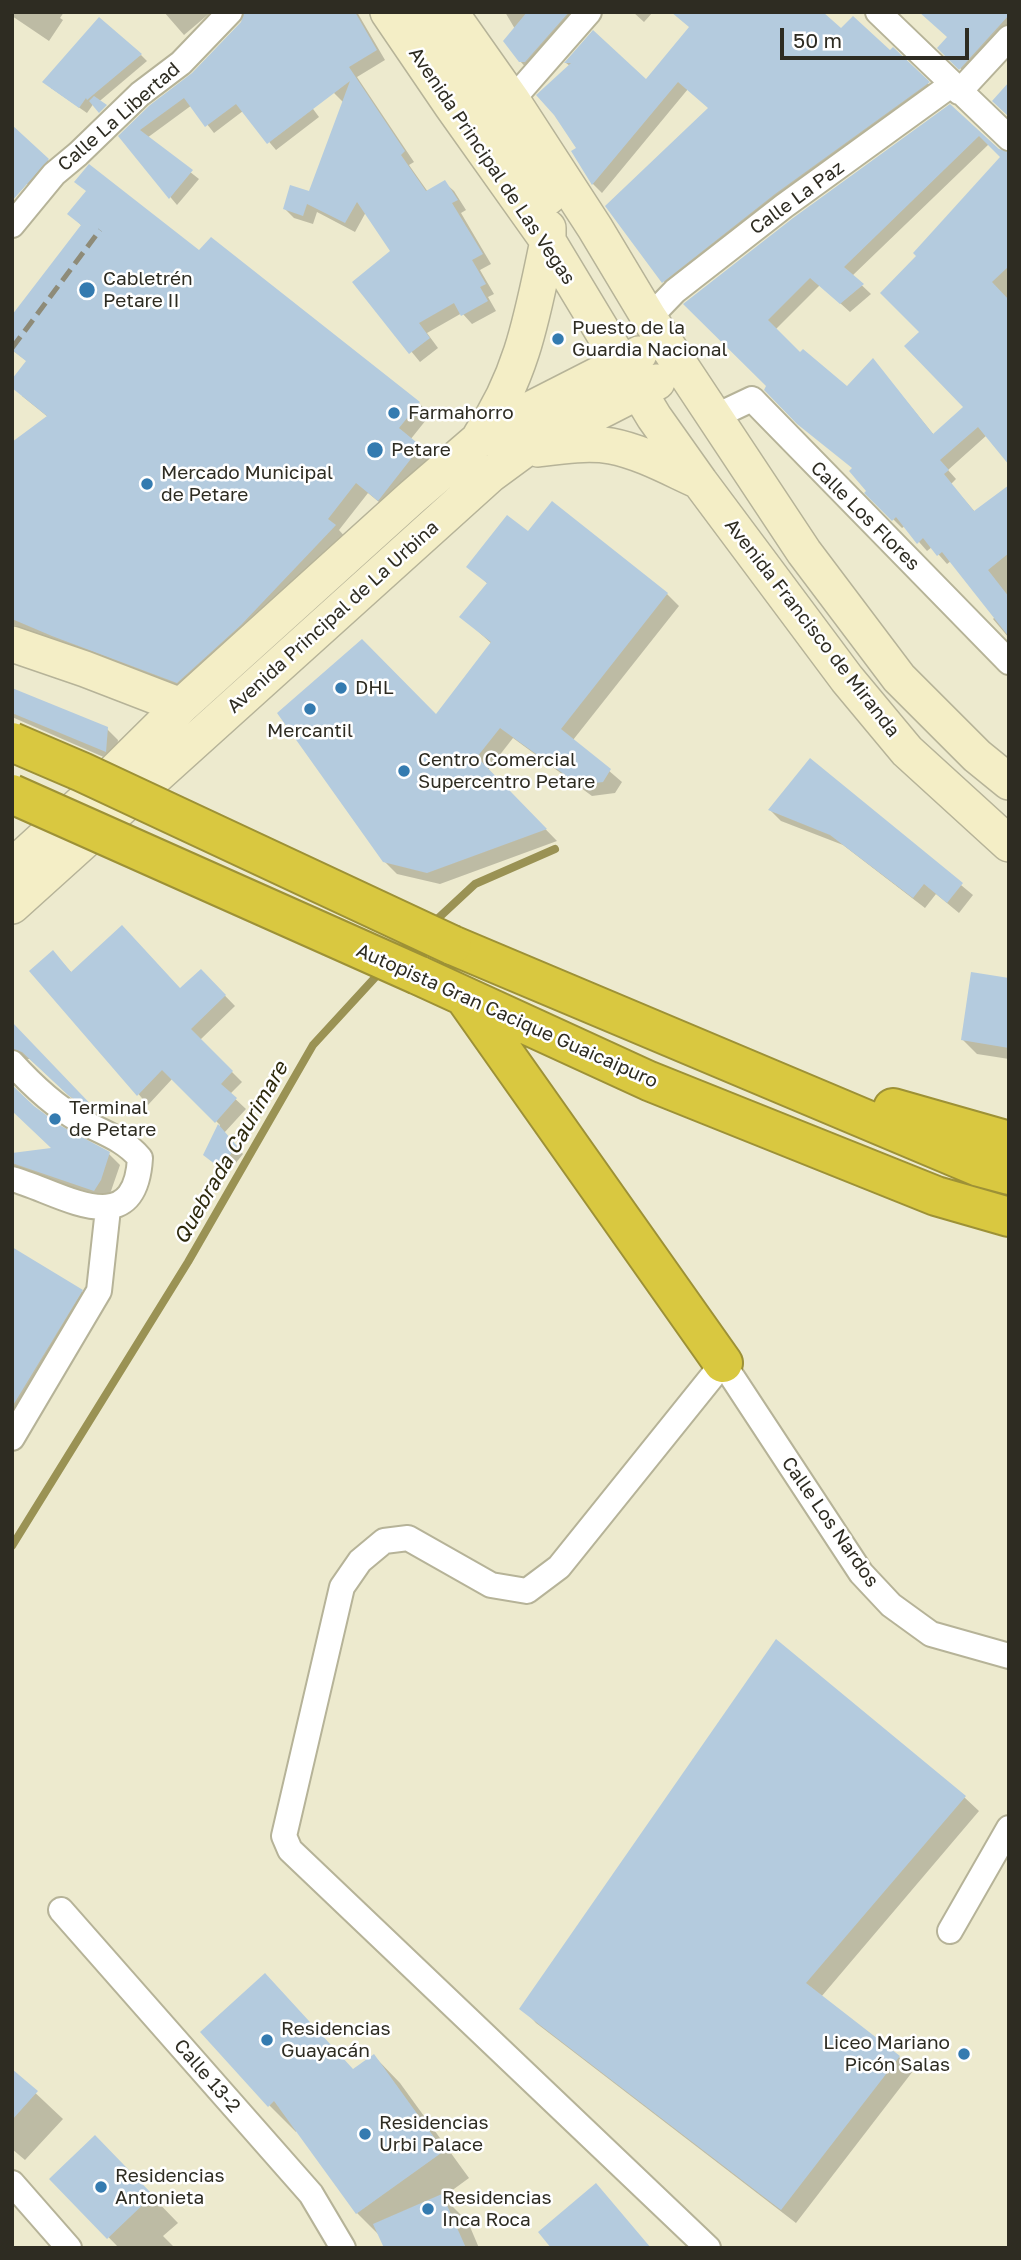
<!DOCTYPE html>
<html>
<head>
<meta charset="utf-8">
<style>
  body { margin:0 }
  #map { position:relative; width:1021px; height:2260px; overflow:hidden; background:#edeace; font-family:"Golos Text",sans-serif }
  canvas { display:block }
  .frame { position:absolute; inset:0; border:14px solid #2e2c22; pointer-events:none }
  .scale { position:absolute; left:780px; top:28px; width:189px; height:32px; box-sizing:border-box; border:4px solid #2e2c22; border-top:0; padding-left:9px; font-size:21px; line-height:24px; white-space:nowrap; color:#2e2c22; -webkit-text-stroke:5px #fff; paint-order:stroke }
</style>
</head>
<body>
<div id="map">
<canvas width="1021" height="2260"></canvas>
<div class="frame"></div>
<div class="scale">50 m</div>
</div>
<script>
const c = document.querySelector('canvas').getContext('2d');
c.lineJoin = 'round';
function fillPath(path, color) {
  c.fillStyle = color;
  c.fill(path, 'evenodd');
}
function trace(path, color, width, dash) {
  c.strokeStyle = color;
  c.lineWidth = width;
  c.lineCap = dash ? 'butt' : 'round';
  c.setLineDash(dash || []);
  c.stroke(path);
}
function drawText(font, color, halo, rows, align = 'center') {
  c.font = font + ' "Golos Text",sans-serif';
  c.lineWidth = 5;
  c.setLineDash([]);
  c.textBaseline = 'middle';
  c.strokeStyle = halo;
  c.fillStyle = color;
  for (const [text, x, y, turn = 0] of rows) {
    c.save();
    c.translate(x, y);
    c.rotate((+turn || 0) * Math.PI / 180);
    c.textAlign = isNaN(turn) ? turn : align;
    if (halo) c.strokeText(text, 0, 0);
    c.fillText(text, 0, 0);
    c.restore();
  }
}
fillPath(new Path2D(`
  M 12,12 L 64,12 L 60,18 L 63,20 L 49,41 L 12,16 Z
  M 164,12 L 228,12 L 218,22 L 210,13 L 184,35 Z
  M 286,12 L 357,12 L 385,60 L 357,77 L 414,162 L 409,165 L 428,192 L 444,182 L 454,191 L 466,210 L 461,213 L 491,264 L 480,270 L 494,294 L 488,297 L 496,311 L 472,324 L 462,313 L 427,333 L 438,348 L 420,362 L 354,282 L 393,252 L 366,212 L 355,232 L 317,212 L 313,224 L 294,218 L 285,209 L 311,193 L 344,103 L 334,93 Z
  M 505,12 L 585,12 L 529,71 L 520,61 L 515,29 Z
  M 633,12 L 653,12 L 644,22 Z
  M 1009,12 L 1009,36 L 969,77 L 940,48 L 949,38 Z
  M 251,25 L 319,117 L 276,150 L 243,111 L 214,133 L 192,105 L 147,138 L 199,179 L 177,205 L 120,137 Z
  M 691,28 L 841,31 L 890,53 L 893,50 L 937,92 L 672,291 L 664,282 L 710,109 L 688,89 L 602,193 L 593,184 L 573,151 L 579,148 L 570,66 L 566,63 L 593,32 L 646,81 Z
  M 141,55 L 147,61 L 95,105 L 94,103 L 87,113 L 51,88 Z
  M 950,106 L 998,151 L 1009,153 L 1009,462 L 987,435 L 948,470 L 956,479 L 951,484 L 975,512 L 1009,487 L 1009,638 L 993,619 L 995,617 L 951,561 L 947,564 L 932,547 L 927,551 L 905,526 L 902,528 L 867,493 L 869,491 L 854,469 L 686,304 ZM 989,144 L 1002,157 L 919,256 L 922,332 L 965,407 L 934,435 L 873,360 L 847,388 L 801,355 L 775,330 L 820,285 L 850,312 L 871,294 L 852,276 Z
  M 12,127 L 55,167 L 34,190 L 12,170 Z
  M 70,214 L 199,252 L 419,403 L 430,415 L 410,440 L 431,458 L 390,511 L 368,493 L 339,530 L 346,538 L 189,693 L 65,647 L 12,624 L 12,444 L 48,417 L 22,396 L 28,362 L 12,350 L 12,318 L 82,226 Z
  M 528,533 L 667,594 L 679,606 L 573,740 L 622,782 L 615,793 L 592,796 L 513,738 L 488,770 L 557,841 L 440,884 L 397,874 L 384,861 L 436,717 L 492,644 L 462,617 L 488,584 L 469,567 Z
  M 12,690 L 107,729 L 118,740 L 115,762 L 12,717 Z
  M 810,760 L 973,895 L 959,913 L 936,894 L 925,908 L 843,845 L 781,821 L 770,810 Z
  M 53,952 L 72,973 L 181,990 L 201,971 L 235,1006 L 200,1040 L 242,1082 L 230,1094 L 246,1109 L 224,1133 L 243,1154 L 227,1174 L 205,1154 L 220,1125 L 173,1078 L 148,1105 L 31,971 Z
  M 1009,980 L 1009,1059 L 977,1054 L 963,1040 Z
  M 15,1027 L 102,1117 L 74,1100 L 30,1059 L 19,1059 L 12,1065 L 12,1029 Z
  M 33,1107 L 70,1134 L 109,1154 L 120,1165 L 111,1191 L 105,1201 L 12,1167 L 12,1155 L 55,1150 Z
  M 12,1249 L 81,1291 L 96,1305 L 12,1443 Z
  M 964,1797 L 979,1811 L 821,1997 L 899,2057 L 913,2071 L 796,2223 L 536,2023 L 522,2008 Z
  M 265,1975 L 354,2071 L 374,2056 L 400,2083 L 469,2178 L 443,2197 L 468,2222 L 479,2248 L 386,2248 L 380,2236 L 357,2213 L 297,2130 L 296,2132 L 269,2105 Z
  M 12,2071 L 63,2119 L 25,2160 L 12,2149 Z
  M 121,2164 L 178,2223 L 163,2236 L 175,2248 L 119,2248 L 52,2179 Z`), '#0003');
trace(new Path2D(`
  M 433,923 L 475,884 L 555,849
  M 12,1546 L 188,1262 L 313,1045 L 382,970`), '#9a9254', 8);
fillPath(new Path2D(`
  M 244,12 L 355,12 L 377,50 L 349,67 L 405,151 L 401,155 L 426,191 L 445,180 L 458,200 L 452,203 L 483,254 L 472,260 L 486,284 L 480,287 L 488,301 L 461,316 L 454,303 L 419,323 L 430,338 L 409,354 L 352,282 L 390,251 L 357,202 L 345,223 L 307,204 L 303,216 L 283,209 L 290,185 L 309,191 L 350,81 L 267,144 L 236,104 L 205,127 L 184,98 L 140,130 L 193,170 L 169,199 L 118,136 L 150,105 L 192,73 L 241,22 Z
  M 527,12 L 569,12 L 525,62 L 519,62 L 503,41 Z
  M 671,12 L 823,12 L 841,28 L 853,16 L 890,50 L 893,47 L 930,82 L 775,194 L 662,283 L 605,206 L 708,108 L 678,82 L 592,185 L 571,151 L 576,148 L 554,115 L 536,95 L 571,63 L 564,63 L 593,30 L 646,79 L 689,27 Z
  M 919,12 L 1009,12 L 1009,15 L 959,70 L 937,48 L 947,37 Z
  M 99,17 L 142,54 L 87,100 L 86,98 L 79,108 L 42,82 Z
  M 1009,82 L 1009,117 L 992,101 Z
  M 94,96 L 107,105 L 99,113 L 89,101 Z
  M 950,104 L 999,149 L 1009,152 L 1009,266 L 992,282 L 1009,300 L 1009,465 L 978,427 L 940,460 L 949,470 L 944,474 L 974,511 L 1009,485 L 1009,553 L 988,570 L 1009,597 L 1009,637 L 942,552 L 937,556 L 923,538 L 917,544 L 896,517 L 892,521 L 864,493 L 866,491 L 849,471 L 852,468 L 797,424 L 764,390 L 766,386 L 683,304 L 793,218 ZM 979,136 L 1000,157 L 913,253 L 916,256 L 880,293 L 919,332 L 904,346 L 963,407 L 933,434 L 873,358 L 847,386 L 803,349 L 800,352 L 768,320 L 810,278 L 840,304 L 864,284 L 844,267 Z
  M 12,125 L 49,159 L 12,201 Z
  M 89,164 L 199,250 L 211,237 L 420,402 L 399,428 L 421,446 L 378,501 L 356,483 L 328,519 L 336,525 L 241,625 L 177,683 L 52,636 L 12,619 L 12,442 L 47,416 L 12,388 L 12,379 L 26,361 L 12,350 L 12,315 L 81,225 L 67,214 L 86,191 L 74,182 Z
  M 552,501 L 668,593 L 561,729 L 611,769 L 603,782 L 579,785 L 500,728 L 477,757 L 547,829 L 427,873 L 383,862 L 277,713 L 362,639 L 436,714 L 491,642 L 459,617 L 487,583 L 466,567 L 507,515 L 528,531 Z
  M 12,688 L 108,727 L 106,752 L 12,713 Z
  M 810,758 L 963,883 L 947,903 L 924,884 L 913,898 L 830,835 L 768,810 Z
  M 122,925 L 180,988 L 201,969 L 226,995 L 191,1029 L 233,1071 L 221,1084 L 237,1098 L 215,1123 L 162,1070 L 137,1096 L 29,971 L 53,950 L 71,972 Z
  M 971,972 L 1009,978 L 1009,1048 L 961,1040 Z
  M 12,1022 L 100,1114 L 69,1096 L 22,1052 L 12,1049 Z
  M 12,1085 L 34,1106 L 61,1126 L 110,1152 L 101,1180 L 94,1191 L 12,1163 L 12,1153 L 51,1148 L 12,1111 Z
  M 218,1124 L 237,1146 L 220,1168 L 203,1155 Z
  M 12,1247 L 83,1290 L 12,1407 Z
  M 776,1639 L 966,1796 L 806,1983 L 900,2056 L 781,2210 L 519,2009 Z
  M 265,1973 L 353,2069 L 374,2054 L 444,2151 L 356,2214 L 274,2101 L 268,2107 L 200,2032 Z
  M 12,2069 L 38,2091 L 12,2120 Z
  M 95,2135 L 153,2195 L 107,2239 L 49,2179 Z
  M 596,2183 L 651,2248 L 551,2248 L 538,2232 Z
  M 442,2194 L 466,2248 L 384,2248 L 373,2224 Z`), '#b4cbde');
const street = new Path2D(`
  M 878,12 L 1009,138
  M 959,92 L 1009,38
  M 512,100 L 589,12
  M 12,225 L 54,174 L 78,154 L 140,94 L 181,63 L 230,12
  M 649,318 L 675,291 L 784,206 L 951,85
  M 714,417 L 752,399 L 1009,662
  M 12,1063 C 32,1085 53,1105 79,1120 C 101,1132 123,1138 140,1158 C 135,1246 58,1191 12,1179
  M 12,1438 L 99,1291 L 108,1209
  M 61,1910 L 311,2194 L 343,2248
  M 950,1931 L 1009,1828
  M 12,2183 L 69,2248
  M 708,2248 L 290,1850 L 284,1836 L 342,1587 L 360,1561 L 384,1541 L 408,1538 L 491,1585 L 527,1591 L 559,1567 L 723,1363 L 861,1573 L 891,1605 L 931,1634 L 1009,1656`);
const secondary = new Path2D(`
  M 388,12 L 452,106 L 548,241 L 654,417 L 700,482 L 847,679 L 907,751 L 1009,844
  M 423,12 L 548,197
  M 450,12 L 512,100 L 595,228 L 649,318 L 804,552 L 899,678 L 977,756 L 1009,782
  M 481,435 C 523,375 533,311 548,241 L 548,228
  M 538,449 C 561,446 588,442 611,446 C 642,452 670,468 699,481
  M 12,644 L 85,669 L 181,706
  M 12,867 L 95,791 L 181,706 L 411,498 L 477,441 L 531,409 L 639,354
  M 12,906 L 490,475 L 524,450 L 657,382`);
const highway = new Path2D(`
  M 452,945 L 979,1167 L 1009,1175
  M 418,975 L 649,1081 L 936,1196 L 1009,1217
  M 466,999 L 723,1363
  M 893,1108 L 1009,1141`);
trace(street, '#b6b398', 28);
trace(secondary, '#b6b398', 38);
trace(highway, '#9d9136', 42);
trace(street, '#fff', 24);
trace(secondary, '#f4eec6', 35);
trace(highway, '#d9c840', 38);
trace(new Path2D(`
  M 12,348 L 100,230`), '#8e8b78', 5, [14, 7]);
const highwayBridge = new Path2D(`
  M 12,742 L 82,772 L 452,945
  M 12,794 L 418,975`);
trace(highwayBridge, '#9d9136', 42, []);
trace(highwayBridge, '#d9c840', 38);
for (const [x, y, r, color] of [
  [87,290,9,"#347bb0"],
  [558,339,7,"#347bb0"],
  [394,413,7,"#347bb0"],
  [375,450,9,"#347bb0"],
  [147,484,7,"#347bb0"],
  [341,688,7,"#347bb0"],
  [310,709,7,"#347bb0"],
  [404,771,7,"#347bb0"],
  [55,1119,7,"#347bb0"],
  [267,2040,7,"#347bb0"],
  [964,2054,7,"#347bb0"],
  [365,2134,7,"#347bb0"],
  [101,2187,7,"#347bb0"],
  [428,2209,7,"#347bb0"]
]) {
  const dot = new Path2D();
  dot.arc(x, y, r, 0, 2 * Math.PI);
  c.fillStyle = color;
  c.fill(dot);
  trace(dot, '#fff', 2.5);
}
drawText('19px', '#2e2c22', '#fff', [
  ["Calle La Libertad",119,117,-41],
  ["Avenida Principal de Las Vegas",492,166,56],
  ["Calle La Paz",797,198,-36],
  ["Calle Los Flores",865,516,45],
  ["Avenida Principal de La Urbina",333,617,-42],
  ["Avenida Francisco de Miranda",812,628,52],
  ["Autopista Gran Cacique Guaicaipuro",507,1016,24],
  ["Calle Los Nardos",830,1522,55],
  ["Calle 13-2",207,2076,49]
]);
drawText('19px', '#2e2c22', '#fff', [
  ["Cabletrén",103,279],
  ["Petare II",103,301],
  ["Puesto de la",572,328],
  ["Guardia Nacional",572,350],
  ["Farmahorro",408,413],
  ["Petare",391,450],
  ["Mercado Municipal",161,473],
  ["de Petare",161,495],
  ["DHL",355,688],
  ["Mercantil",310,731,"center"],
  ["Centro Comercial",418,760],
  ["Supercentro Petare",418,782],
  ["Terminal",69,1108],
  ["de Petare",69,1130],
  ["Residencias",281,2029],
  ["Guayacán",281,2051],
  ["Liceo Mariano",950,2043,"right"],
  ["Picón Salas",950,2065,"right"],
  ["Residencias",379,2123],
  ["Urbi Palace",379,2145],
  ["Residencias",115,2176],
  ["Antonieta",115,2198],
  ["Residencias",442,2198],
  ["Inca Roca",442,2220]
], 'left');
drawText('italic 21px', '#2e2a0d', '#fff', [
  ["Quebrada Caurimare",231,1153,-60]
]);
</script>
</body>
</html>
